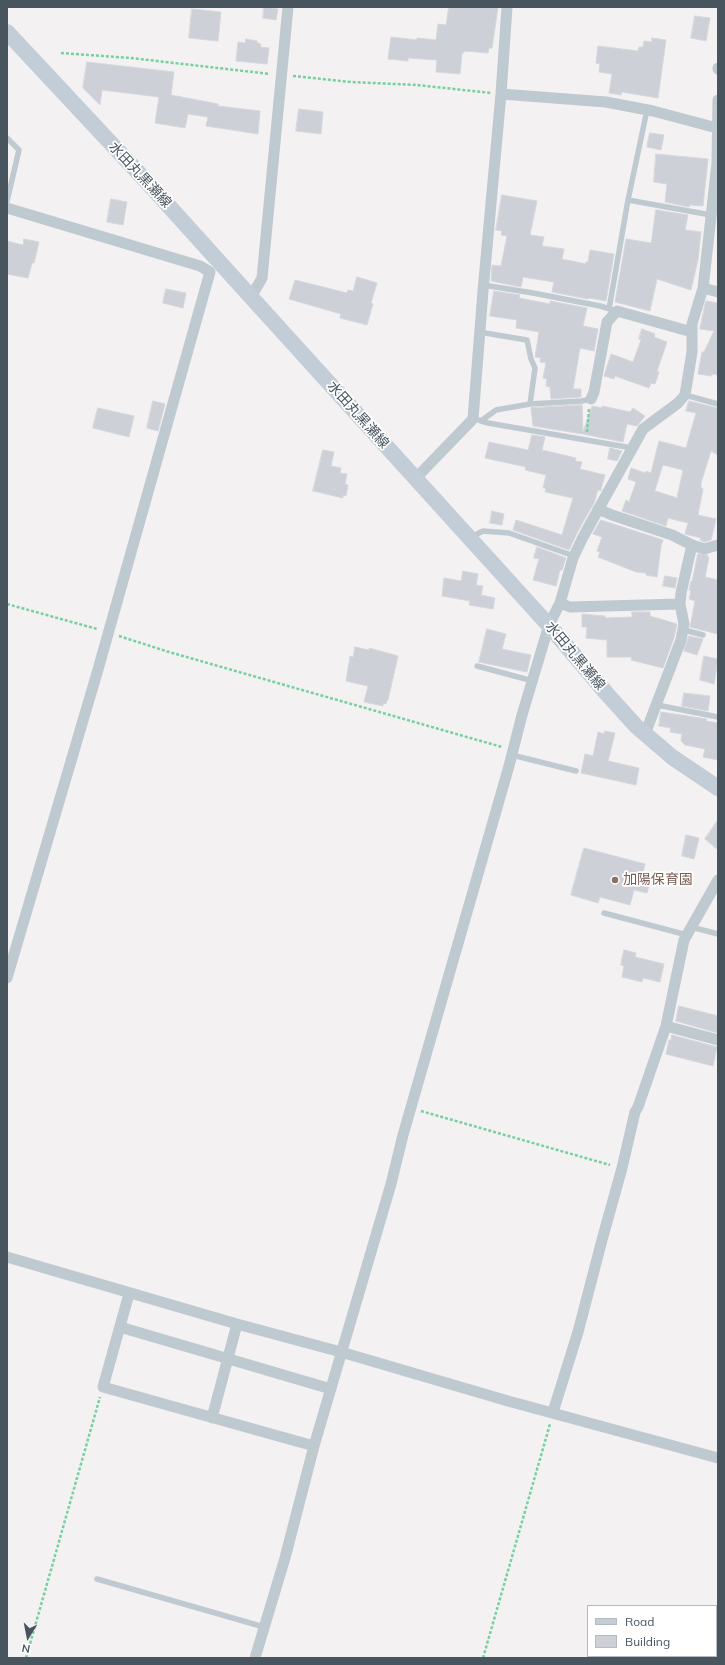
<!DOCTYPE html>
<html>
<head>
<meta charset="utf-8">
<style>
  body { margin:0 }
  #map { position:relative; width:725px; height:1665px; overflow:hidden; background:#f3f1f1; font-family:Mulish,sans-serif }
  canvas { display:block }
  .frame { position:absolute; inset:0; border:8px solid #48555f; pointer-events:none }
  .legend { position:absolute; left:587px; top:1605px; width:130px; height:52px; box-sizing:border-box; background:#fff; border:1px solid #b6bbbf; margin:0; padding:5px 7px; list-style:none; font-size:12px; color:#48555f }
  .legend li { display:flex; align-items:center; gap:8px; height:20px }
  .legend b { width:20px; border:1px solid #b6bbbf }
  .north { position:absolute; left:8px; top:1617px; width:40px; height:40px; -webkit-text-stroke:3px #fff; paint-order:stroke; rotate:190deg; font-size:11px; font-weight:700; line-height:16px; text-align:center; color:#48555f }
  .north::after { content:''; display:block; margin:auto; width:14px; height:18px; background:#48555f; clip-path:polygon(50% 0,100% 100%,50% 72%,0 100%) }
</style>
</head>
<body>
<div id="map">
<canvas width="725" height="1665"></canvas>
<div class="frame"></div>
<ul class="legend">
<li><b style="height:5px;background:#c2cdd8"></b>Road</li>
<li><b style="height:11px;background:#cdd0d6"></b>Building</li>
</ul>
<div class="north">N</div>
</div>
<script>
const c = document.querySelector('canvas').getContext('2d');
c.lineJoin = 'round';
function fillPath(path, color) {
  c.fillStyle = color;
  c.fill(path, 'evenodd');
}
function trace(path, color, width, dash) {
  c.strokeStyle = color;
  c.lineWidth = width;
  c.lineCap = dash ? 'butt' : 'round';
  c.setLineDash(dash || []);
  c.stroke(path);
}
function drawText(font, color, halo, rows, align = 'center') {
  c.font = font + ' Mulish,"Noto Sans JP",sans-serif';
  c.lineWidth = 3.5;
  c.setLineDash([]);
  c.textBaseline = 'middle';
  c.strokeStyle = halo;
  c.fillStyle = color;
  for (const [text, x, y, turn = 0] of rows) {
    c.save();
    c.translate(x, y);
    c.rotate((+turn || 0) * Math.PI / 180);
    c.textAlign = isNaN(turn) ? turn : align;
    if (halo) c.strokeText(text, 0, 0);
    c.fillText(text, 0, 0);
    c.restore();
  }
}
const building = new Path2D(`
  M 264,7 L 278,9 L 276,20 L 263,18 Z
  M 449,7 L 498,7 L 492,48 L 489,48 L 488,53 L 464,51 L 464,53 L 462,53 L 460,74 L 436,72 L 437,60 L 408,58 L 408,61 L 388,59 L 391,37 L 417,40 L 417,38 L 436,40 L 438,24 L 446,25 Z
  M 192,9 L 221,12 L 218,41 L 189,38 Z
  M 695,16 L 710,18 L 706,41 L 691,38 Z
  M 652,38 L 666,40 L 658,98 L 622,92 L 621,95 L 609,93 L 612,74 L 599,72 L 600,64 L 596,63 L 598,46 L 638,51 L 639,47 L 643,47 L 644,41 L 652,42 Z
  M 246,39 L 257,41 L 257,43 L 261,44 L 260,47 L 269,48 L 267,64 L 236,61 L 238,42 L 245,43 Z
  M 87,62 L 174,72 L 171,95 L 218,104 L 218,106 L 260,111 L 258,134 L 206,126 L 208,117 L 188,114 L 185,128 L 155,123 L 159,97 L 102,90 L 100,105 L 83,88 Z
  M 299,109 L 323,112 L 321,134 L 296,131 Z
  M 650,133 L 664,135 L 661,150 L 647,147 Z
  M 656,154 L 708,159 L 703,206 L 690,205 L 689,207 L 665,202 L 667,184 L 654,182 Z
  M 502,195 L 537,201 L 530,235 L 544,237 L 542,246 L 564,249 L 562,259 L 586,264 L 586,262 L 588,262 L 590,250 L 614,254 L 606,301 L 589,298 L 588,299 L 552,292 L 554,282 L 523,277 L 521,287 L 491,281 L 492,265 L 501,266 L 507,236 L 501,235 L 502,231 L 496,230 Z
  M 111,199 L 127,202 L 123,225 L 107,222 Z
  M 656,210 L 688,215 L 685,230 L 701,232 L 698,260 L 691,290 L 657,279 L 650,311 L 615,302 L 626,239 L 651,243 Z
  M 24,239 L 39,242 L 34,263 L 32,263 L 28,278 L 7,274 L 7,241 L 23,245 Z
  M 357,277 L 377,283 L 371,303 L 373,304 L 367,325 L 340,318 L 341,314 L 289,299 L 295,280 L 347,293 L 348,290 L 353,291 Z
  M 166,289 L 186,293 L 183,308 L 163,303 Z
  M 494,291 L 520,295 L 519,298 L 550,304 L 550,301 L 587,308 L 583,326 L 598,329 L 594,351 L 580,348 L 573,389 L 581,389 L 581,397 L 551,399 L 550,387 L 546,386 L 547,379 L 543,378 L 546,363 L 540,362 L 541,358 L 535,357 L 539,332 L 516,328 L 517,320 L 490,316 Z
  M 706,301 L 718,303 L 718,375 L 712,374 L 712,376 L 698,374 L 702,352 L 704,352 L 714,331 L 700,329 Z
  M 642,329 L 655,334 L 654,337 L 667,342 L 657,371 L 659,372 L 655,384 L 651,383 L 649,388 L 615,376 L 614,379 L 604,376 L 611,354 L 633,362 L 641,340 L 639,339 Z
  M 153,401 L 165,404 L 158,431 L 147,428 Z
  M 689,401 L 718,408 L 718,455 L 711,451 L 701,483 L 701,488 L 703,489 L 698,515 L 716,519 L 711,540 L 704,542 L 700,540 L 701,538 L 685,534 L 688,523 L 668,518 L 666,526 L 622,511 L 626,500 L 629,502 L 636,482 L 628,479 L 631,468 L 645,473 L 646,471 L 651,473 L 659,441 L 686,448 L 696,413 L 686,411 ZM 663,465 L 683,470 L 677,498 L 655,491 Z
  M 582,405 L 583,432 L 592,406 L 602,408 L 602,406 L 630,412 L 633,408 L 645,416 L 637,426 L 627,424 L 623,442 L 583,434 L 533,426 L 531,408 Z
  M 98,408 L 134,416 L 129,437 L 93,428 Z
  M 532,435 L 545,437 L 542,450 L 576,458 L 575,461 L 582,462 L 580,469 L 605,475 L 601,489 L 601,491 L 598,490 L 594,503 L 578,531 L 569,550 L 513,530 L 516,520 L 562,535 L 573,498 L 545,492 L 546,488 L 543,488 L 546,475 L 525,470 L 526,467 L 485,458 L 489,442 L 528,450 Z
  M 610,448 L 622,451 L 617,461 L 608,459 Z
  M 323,450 L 334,452 L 331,466 L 341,468 L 340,473 L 347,474 L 345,484 L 348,485 L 346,496 L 343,495 L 343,498 L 313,491 Z
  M 492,511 L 504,514 L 502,525 L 490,523 Z
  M 601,520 L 663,540 L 661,546 L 657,577 L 646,575 L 646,573 L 636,572 L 598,557 L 600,552 L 597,551 L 602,537 L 593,534 Z
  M 537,547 L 566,558 L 562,570 L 560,570 L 556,586 L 533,580 L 539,559 L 534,558 Z
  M 698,554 L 708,555 L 707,557 L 709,557 L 705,577 L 718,580 L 718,634 L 690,627 L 695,601 L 689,599 L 691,591 L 689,590 L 691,581 L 692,581 Z
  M 463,571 L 478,574 L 476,585 L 483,586 L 481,595 L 495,598 L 493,609 L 469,605 L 470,601 L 442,596 L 444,578 L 461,581 Z
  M 665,576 L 677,578 L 675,588 L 663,586 Z
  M 632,612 L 650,612 L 650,616 L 677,624 L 674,638 L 663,668 L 631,660 L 632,657 L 607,657 L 607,640 L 586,638 L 587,627 L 582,627 L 582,614 L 605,616 L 605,618 L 632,617 Z
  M 487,629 L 506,634 L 502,649 L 531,655 L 527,672 L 479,662 Z
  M 689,636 L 703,639 L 697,655 L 684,651 Z
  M 355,647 L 369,650 L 369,648 L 398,656 L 388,700 L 387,700 L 386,704 L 383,703 L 383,706 L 364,702 L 368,686 L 346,681 L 350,656 L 353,657 Z
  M 704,656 L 718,659 L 714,684 L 700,680 Z
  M 684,693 L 710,696 L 708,711 L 682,706 Z
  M 661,712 L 707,719 L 706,721 L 718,723 L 718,760 L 703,757 L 705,749 L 685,745 L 681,741 L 682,734 L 670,732 L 671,728 L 659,726 Z
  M 605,731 L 615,733 L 608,761 L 639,768 L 636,785 L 581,773 L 585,754 L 593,756 L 598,732 L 604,734 Z
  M 718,820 L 718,850 L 705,839 Z
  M 686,835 L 699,838 L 694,859 L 682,856 Z
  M 584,848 L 645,864 L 642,876 L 651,878 L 647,893 L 634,890 L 630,905 L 600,897 L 598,903 L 571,895 Z
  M 624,950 L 636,953 L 635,957 L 664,964 L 660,982 L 643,978 L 642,982 L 622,977 L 624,966 L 621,965 Z
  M 679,1006 L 718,1016 L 718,1033 L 676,1021 Z
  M 672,1035 L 717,1047 L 713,1066 L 666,1054 L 669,1040 L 671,1040 Z`);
fillPath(building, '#cdd0d6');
trace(building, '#d5d7dd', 1);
trace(new Path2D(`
  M 61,53 L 131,58 L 270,74
  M 293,76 L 351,82 L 417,85 L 491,93
  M 587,432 L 589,409
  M 7,604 L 97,629
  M 119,636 L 169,652 L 502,747
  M 421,1111 L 610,1165
  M 26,1658 L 100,1397
  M 483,1658 L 550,1424`), '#76d1a1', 2.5, [3, 2]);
trace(new Path2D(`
  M 7,138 L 19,150 L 7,201
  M 628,200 L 711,215
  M 483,285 L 533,293 L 600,306 L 613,310
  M 609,309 L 628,200 L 647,110
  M 479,332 L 527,340 L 531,359 L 535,368 L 530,404
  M 685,395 L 718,404
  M 479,420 L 481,421 L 496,410 L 530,404 L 582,401 L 591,399
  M 481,421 L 488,423 L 632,448
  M 471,537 L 483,531 L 509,533 L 574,556
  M 684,630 L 703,635
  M 477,666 L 533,681
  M 657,705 L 718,717
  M 512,755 L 576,771
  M 604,913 L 687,935
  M 691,927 L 718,934
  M 97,1579 L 264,1627`), '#bfc9d0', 5.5);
trace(new Path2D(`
  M 718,69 L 718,68
  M 501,94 L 606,102 L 653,111 L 717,128
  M 7,208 L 200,266 L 210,272 L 97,673 L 7,978
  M 703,288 L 718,292
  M 251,297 L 262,278 L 288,7
  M 591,399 L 594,392 L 607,322 L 617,311 L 692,332
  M 415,479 L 473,419 L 483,291 L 501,94 L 507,7
  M 598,509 L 612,515 L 672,535 L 692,545 L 704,549 L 718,545
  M 560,603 L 570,607 L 680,604
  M 645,734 L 681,640 L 684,624 L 680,604 L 681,593 L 692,545
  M 666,1026 L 718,1040
  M 7,1257 L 237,1324 L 341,1352 L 508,1401 L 718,1458
  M 129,1294 L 103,1387 L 314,1446
  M 120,1327 L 331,1389
  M 553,1412 L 578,1332 L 602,1240 L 622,1168 L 635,1112 L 638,1107 L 666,1026 L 684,940 L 718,880
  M 212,1418 L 237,1324
  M 255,1658 L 285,1558 L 314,1446 L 391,1184 L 403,1135 L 509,766 L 522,715 L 549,625 L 560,603 L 573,558 L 583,537 L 643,429 L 678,403 L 685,395 L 692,352 L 692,324 L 703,288 L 711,217 L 717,163 L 718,100`), '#bfc9d0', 11);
trace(new Path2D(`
  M 7,32 L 148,183 L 251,297 L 553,630 L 607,694 L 636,726 L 672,757 L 718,788`), '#c2cdd8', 16);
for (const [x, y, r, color] of [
  [615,880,4,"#8d6e63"]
]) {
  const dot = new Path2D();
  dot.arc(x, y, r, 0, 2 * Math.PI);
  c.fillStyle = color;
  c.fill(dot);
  trace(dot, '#fff', 1.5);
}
drawText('14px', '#48555f', '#fff', [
  ["水田丸黒瀬線",140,175,47],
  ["水田丸黒瀬線",358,415,48],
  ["水田丸黒瀬線",575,656,50]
]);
drawText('14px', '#785e54', '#fff', [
  ["加陽保育園",623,880]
], 'left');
</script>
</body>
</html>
